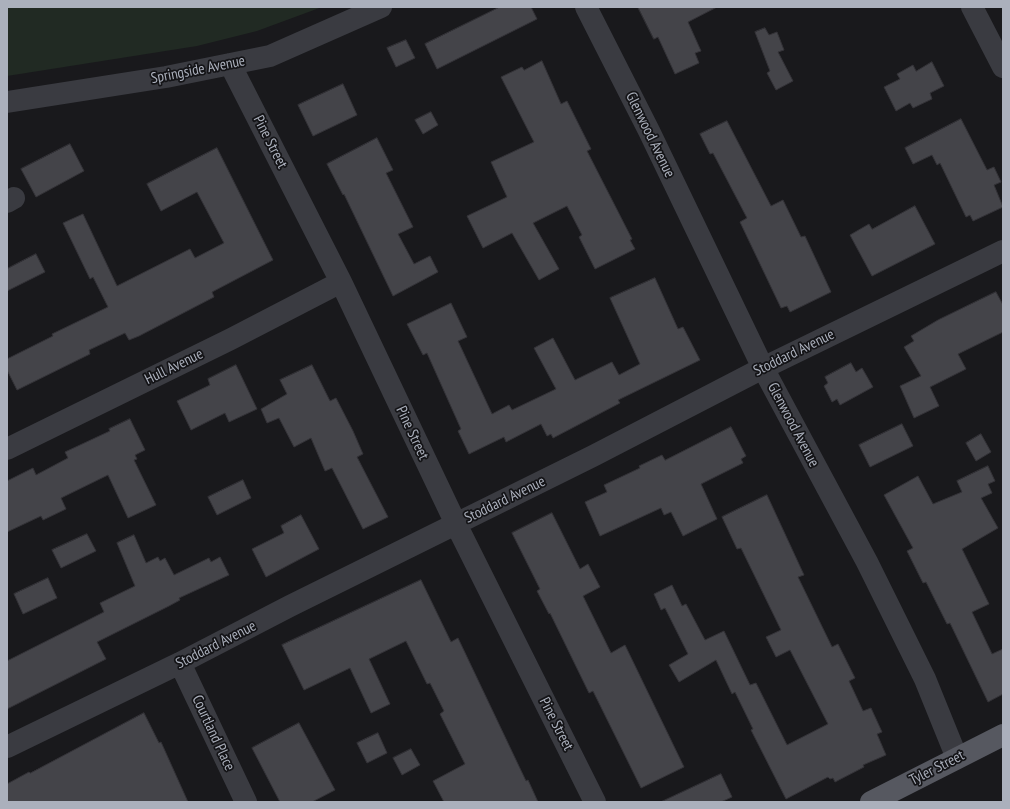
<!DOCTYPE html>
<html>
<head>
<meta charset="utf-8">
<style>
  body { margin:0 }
  #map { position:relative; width:1010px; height:809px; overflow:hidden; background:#19191c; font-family:"PT Sans Narrow",sans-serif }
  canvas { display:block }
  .frame { position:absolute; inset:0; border:8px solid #abb0bc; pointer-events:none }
</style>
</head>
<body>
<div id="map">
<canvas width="1010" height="809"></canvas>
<div class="frame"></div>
</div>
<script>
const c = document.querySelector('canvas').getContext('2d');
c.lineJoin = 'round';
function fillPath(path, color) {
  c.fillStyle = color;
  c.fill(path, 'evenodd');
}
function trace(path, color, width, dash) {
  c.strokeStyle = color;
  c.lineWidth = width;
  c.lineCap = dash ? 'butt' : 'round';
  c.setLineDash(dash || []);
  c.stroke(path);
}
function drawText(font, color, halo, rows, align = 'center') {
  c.font = font + ' "PT Sans Narrow",sans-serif';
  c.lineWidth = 3.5;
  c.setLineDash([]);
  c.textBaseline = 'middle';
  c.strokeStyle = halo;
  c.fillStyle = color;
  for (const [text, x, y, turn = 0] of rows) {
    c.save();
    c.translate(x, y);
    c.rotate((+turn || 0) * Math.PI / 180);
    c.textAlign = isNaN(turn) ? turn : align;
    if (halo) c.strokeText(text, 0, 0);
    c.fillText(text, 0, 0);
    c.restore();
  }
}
fillPath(new Path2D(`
  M 7,7 L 322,7 L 257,31 L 197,46 L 7,76 Z`), '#212a23');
const building = new Path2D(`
  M 500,7 L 531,7 L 537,19 L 437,69 L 425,44 Z
  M 638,7 L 717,7 L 688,22 L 701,51 L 695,53 L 699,63 L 675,74 L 658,37 L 654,39 Z
  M 765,28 L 769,35 L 777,32 L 784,50 L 778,52 L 793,81 L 776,90 L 767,73 L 770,71 L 755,32 Z
  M 406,40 L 415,58 L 396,67 L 387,48 Z
  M 542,61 L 561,104 L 567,101 L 591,149 L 587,151 L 632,239 L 630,240 L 635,249 L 595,269 L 579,237 L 582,235 L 567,206 L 533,223 L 559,269 L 539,280 L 512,233 L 483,248 L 467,216 L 507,197 L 491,162 L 534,142 L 501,77 L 522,67 L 524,70 Z
  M 932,62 L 944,86 L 930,93 L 932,99 L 913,108 L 910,103 L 896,111 L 884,87 L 900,79 L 897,74 L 913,65 L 916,71 Z
  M 343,84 L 357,115 L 313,136 L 298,105 Z
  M 431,112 L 438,125 L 423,134 L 415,120 Z
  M 961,119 L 987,170 L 994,167 L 1001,182 L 994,185 L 1003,207 L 973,221 L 970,215 L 966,217 L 940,163 L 937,165 L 932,155 L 913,164 L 905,148 Z
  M 727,121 L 771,206 L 783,200 L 801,237 L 805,236 L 831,292 L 790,312 L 787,306 L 781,308 L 740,222 L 747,218 L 713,153 L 710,154 L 700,134 Z
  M 377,138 L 393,170 L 386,173 L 413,227 L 398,234 L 414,264 L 430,256 L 438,272 L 393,296 L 344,194 L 343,195 L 327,164 Z
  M 70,144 L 84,171 L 36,197 L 21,169 Z
  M 217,148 L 273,260 L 212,292 L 214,297 L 139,336 L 129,340 L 125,333 L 89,350 L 90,354 L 17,390 L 7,370 L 7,359 L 53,336 L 52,334 L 108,307 L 93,277 L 90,279 L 63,223 L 83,214 L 117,286 L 190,249 L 195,258 L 224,243 L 197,192 L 161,211 L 147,184 Z
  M 915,206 L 935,244 L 872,276 L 850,235 L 869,224 L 872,229 Z
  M 36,254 L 45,272 L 7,291 L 7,269 Z
  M 655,278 L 678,329 L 683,327 L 700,360 L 618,400 L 620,403 L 553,438 L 551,434 L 547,436 L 541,424 L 506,442 L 504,437 L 469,454 L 458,431 L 461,429 L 427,353 L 423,355 L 407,324 L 451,303 L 467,337 L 458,341 L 492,414 L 509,405 L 512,410 L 556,389 L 534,348 L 553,338 L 575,380 L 612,362 L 619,375 L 640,364 L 610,298 Z
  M 996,292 L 1003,305 L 1003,332 L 958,354 L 966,369 L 930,387 L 939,406 L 914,418 L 900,386 L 921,376 L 904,347 L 914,341 L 911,336 L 938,320 Z
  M 851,363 L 856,372 L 862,368 L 873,387 L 840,405 L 837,399 L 832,402 L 824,386 L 828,383 L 825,377 Z
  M 236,365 L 257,409 L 229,422 L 225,413 L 191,430 L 177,401 L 210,385 L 208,379 Z
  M 312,365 L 330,401 L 336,398 L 353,431 L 363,454 L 357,457 L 388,517 L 363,529 L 332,468 L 325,471 L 311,438 L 294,447 L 279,418 L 267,423 L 261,409 L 287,394 L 280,380 Z
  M 130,419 L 145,450 L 135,455 L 137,459 L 134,460 L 156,505 L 128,518 L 108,475 L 61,498 L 66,509 L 43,520 L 41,516 L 7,532 L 7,481 L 33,468 L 36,475 L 68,458 L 65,452 L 110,431 L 109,429 Z
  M 902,424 L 913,446 L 870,467 L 859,445 Z
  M 731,427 L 746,456 L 741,459 L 743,463 L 701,484 L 717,519 L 683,536 L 671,512 L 664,515 L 661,508 L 600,536 L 585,502 L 607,492 L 604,485 L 640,468 L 639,466 L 662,455 L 665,460 Z
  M 981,434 L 991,452 L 976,461 L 966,443 Z
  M 988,466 L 995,481 L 988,484 L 992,493 L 981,498 L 998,528 L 962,549 L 989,604 L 972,612 L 992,654 L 1003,649 L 1003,694 L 988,702 L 950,623 L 947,624 L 926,582 L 923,583 L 907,551 L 913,548 L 884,495 L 918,476 L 933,504 L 962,492 L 957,481 Z
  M 243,480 L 251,498 L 217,515 L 208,497 Z
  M 767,495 L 804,575 L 798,577 L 832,647 L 838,644 L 855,678 L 849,681 L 863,711 L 871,708 L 882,732 L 877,734 L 886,755 L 863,765 L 864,767 L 835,782 L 833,778 L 830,779 L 828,777 L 786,799 L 751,730 L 753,729 L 735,692 L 732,694 L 716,660 L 679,682 L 669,665 L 688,654 L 665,608 L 661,610 L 654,594 L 672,585 L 682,606 L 686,604 L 705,640 L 724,631 L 750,685 L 756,683 L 787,745 L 828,724 L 790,650 L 776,657 L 766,637 L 781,630 L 741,548 L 737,549 L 722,517 Z
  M 552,513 L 580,569 L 588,564 L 600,587 L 583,596 L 611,653 L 625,645 L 684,767 L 641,788 L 593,691 L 589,693 L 550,613 L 549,614 L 537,591 L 540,589 L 512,533 Z
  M 301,515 L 319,549 L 266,577 L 252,549 L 284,533 L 281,526 Z
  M 87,534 L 96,551 L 61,568 L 52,550 Z
  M 134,535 L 146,563 L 158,557 L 160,561 L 165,558 L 174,575 L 209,558 L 211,562 L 220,557 L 229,575 L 179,598 L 180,600 L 169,606 L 97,642 L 106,659 L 7,709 L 7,661 L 104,612 L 100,603 L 135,586 L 117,543 Z
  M 48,578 L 57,598 L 23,614 L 14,594 Z
  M 421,580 L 451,642 L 458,638 L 526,781 L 528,780 L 538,802 L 444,802 L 433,781 L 465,764 L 440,714 L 444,711 L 430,683 L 427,684 L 406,641 L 369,659 L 390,704 L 371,713 L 350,668 L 304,690 L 282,645 Z
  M 144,713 L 159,743 L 161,742 L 188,802 L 7,802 L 7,784 L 29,772 L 30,773 Z
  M 299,723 L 335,790 L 312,802 L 280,802 L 252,748 Z
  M 378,733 L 387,753 L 367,763 L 357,743 Z
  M 411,749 L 420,765 L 402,775 L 393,758 Z
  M 721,774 L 732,797 L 721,802 L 661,802 Z`);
fillPath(building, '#444449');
trace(building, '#343338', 1);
trace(new Path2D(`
  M 586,7 L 649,131 L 763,368 L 867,562 L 925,679 L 957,758
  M 972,7 L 1003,67
  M 230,64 L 341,282 L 456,524 L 595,802
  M 7,102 L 166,77 L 270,56 L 381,7
  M 7,202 L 14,198
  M 7,449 L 231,339 L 341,282
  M 180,663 L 246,802
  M 7,747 L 180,663 L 290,606 L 593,456 L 763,368 L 1003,251`), '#3a3b41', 22);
trace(new Path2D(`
  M 871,802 L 1003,735`), '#565860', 22);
drawText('15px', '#abb0bc', '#141417', [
  ["Springside Avenue",198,70,-11],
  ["Glenwood Avenue",650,135,64],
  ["Pine Street",270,142,63],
  ["Stoddard Avenue",794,353,-26],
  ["Hull Avenue",174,367,-26],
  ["Glenwood Avenue",793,425,62],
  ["Pine Street",412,433,65],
  ["Stoddard Avenue",505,500,-26],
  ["Stoddard Avenue",216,645,-27],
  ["Pine Street",556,724,63],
  ["Courtland Place",213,733,65],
  ["Tyler Street",937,768,-27]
]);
</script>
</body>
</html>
